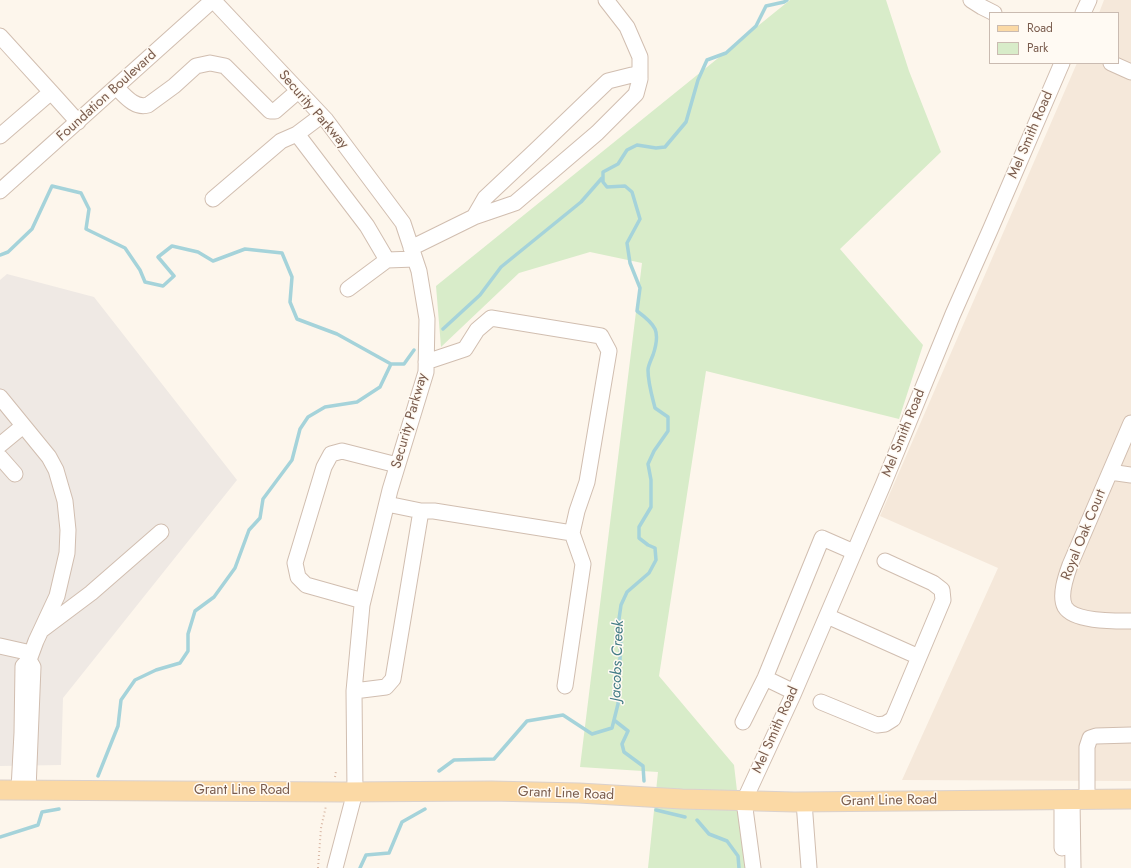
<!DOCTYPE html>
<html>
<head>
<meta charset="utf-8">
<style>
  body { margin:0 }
  #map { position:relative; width:1131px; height:868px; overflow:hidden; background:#fdf6ec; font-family:Jost,sans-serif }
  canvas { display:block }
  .legend { position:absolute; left:989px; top:12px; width:130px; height:52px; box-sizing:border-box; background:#fffaf3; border:1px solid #cabbb1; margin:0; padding:5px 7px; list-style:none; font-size:12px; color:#7a5c4d }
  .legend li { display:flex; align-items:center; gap:8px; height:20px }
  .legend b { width:20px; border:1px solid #cabbb1 }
</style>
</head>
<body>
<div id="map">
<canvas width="1131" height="868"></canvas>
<ul class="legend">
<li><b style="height:5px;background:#fbd9a5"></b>Road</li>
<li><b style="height:11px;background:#d8ecc9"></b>Park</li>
</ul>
</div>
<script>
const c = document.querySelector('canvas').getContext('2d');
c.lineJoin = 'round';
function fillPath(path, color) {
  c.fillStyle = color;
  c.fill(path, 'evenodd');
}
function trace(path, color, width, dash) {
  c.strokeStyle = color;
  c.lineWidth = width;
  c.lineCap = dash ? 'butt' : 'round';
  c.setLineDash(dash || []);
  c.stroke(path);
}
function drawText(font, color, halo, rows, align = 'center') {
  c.font = font + ' Jost,sans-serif';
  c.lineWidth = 3;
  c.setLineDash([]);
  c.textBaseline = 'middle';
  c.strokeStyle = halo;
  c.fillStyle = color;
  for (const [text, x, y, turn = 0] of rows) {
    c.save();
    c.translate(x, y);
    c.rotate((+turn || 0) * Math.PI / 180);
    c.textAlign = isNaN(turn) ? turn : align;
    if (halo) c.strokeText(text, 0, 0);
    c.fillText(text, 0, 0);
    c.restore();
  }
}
fillPath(new Path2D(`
  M 1104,0 L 1131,0 L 1131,781 L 902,780 L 998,568 L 880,516 L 1077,63 L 1118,63 L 1118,13 L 1099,13 Z`), '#f5e8da');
fillPath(new Path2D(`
  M 7,274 L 94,297 L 237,480 L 63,698 L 61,765 L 0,766 L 0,280 Z`), '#efe9e4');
fillPath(new Path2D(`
  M 790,0 L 886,0 L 909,71 L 941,152 L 840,249 L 923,345 L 899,419 L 706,371 L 659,676 L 734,765 L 746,868 L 648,868 L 658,772 L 580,767 L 642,263 L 590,252 L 519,273 L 441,347 L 436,286 Z`), '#d8ecc9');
trace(new Path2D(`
  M 0,255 L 8,252 L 32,229 L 52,186 L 81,193 L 89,209 L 86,229 L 125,248 L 140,270 L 145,282 L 163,286 L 174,276 L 158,257 L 172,246 L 198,252 L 213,261 L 245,249 L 282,253 L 292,277 L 290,302 L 297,319 L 337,334 L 391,364 L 404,364 L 414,350
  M 443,329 L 480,295 L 501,267 L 581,202 L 602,178
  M 614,720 L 628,731 L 622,744 L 624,752 L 643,766 L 644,781
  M 439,771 L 454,760 L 494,759 L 527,721 L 563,715 L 592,734 L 612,728 L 618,704 L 621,637 L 619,619 L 621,605 L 627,592 L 649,573 L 656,560 L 655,548 L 648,545 L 639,538 L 639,527 L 651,507 L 651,480 L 648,464 L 654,451 L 668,431 L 668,417 L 655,408 C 652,396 648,383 648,370 C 648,366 651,360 653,355 C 661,331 656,325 637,311 L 640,288 L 630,263 L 627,243 L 640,219 L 632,192 L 625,186 L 607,187 L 603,182 L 603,172 L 618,164 L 627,150 L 637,145 L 656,148 L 665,147 L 686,122 L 698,80 L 707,60 L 726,53 L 756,26 L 766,6 L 784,2 L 787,0
  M 98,776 L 118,726 L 121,700 L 135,680 L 156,670 L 180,663 L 188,651 L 188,634 L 195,611 L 214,597 L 235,568 L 249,530 L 260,518 L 263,499 L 292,460 L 300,429 L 308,417 L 325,407 L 357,402 L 380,387 L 391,364
  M 656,810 L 685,817
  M 697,820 L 709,834 L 727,841 L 738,856 L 739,868
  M 0,837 L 38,825 L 42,812 L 59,809
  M 360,868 L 366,855 L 389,853 L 402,822 L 425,809`), '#a5d3da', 3.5);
const minor = new Path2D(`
  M 213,0 L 326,120 L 403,223 L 419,271 L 427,319 L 426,372 L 390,490 L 362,605 L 354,691 L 355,792 L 335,868
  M 606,0 L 627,27 L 640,57 L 640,79
  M 971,0 L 982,7 L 994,13
  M 1083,13 L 1089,0
  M 0,36 L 51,92
  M 1111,63 L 1131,72
  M 116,87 C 125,96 135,109 148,105 L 174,86 L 196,66 L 210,63 L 225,66 L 270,111 L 275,111 L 298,91
  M 321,116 L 297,134 L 367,226 L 387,260
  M 0,136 L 51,92 L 78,122
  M 0,191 L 213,0
  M 213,199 L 281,141 L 297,134
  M 411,248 L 474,217 L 485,198 L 535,151 L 608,81 L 632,75 L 640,79 L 636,94 L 597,133 L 515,203 L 474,217
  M 348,289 L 387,260 L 415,259
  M 0,397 L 49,457 L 56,470 L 65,501 L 68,530 L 67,553 L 57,596 L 36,641 L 29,660
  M 1131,423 L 1070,565 C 1066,576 1059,596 1065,607 C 1074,622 1115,621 1131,621
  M 0,445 L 23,426
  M 0,457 L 15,474
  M 1110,472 L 1131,475
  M 387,504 L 421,511
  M 363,601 L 306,585 L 298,577 L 295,563 L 324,467 L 331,454 L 342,451 L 397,465
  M 827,616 L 919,657
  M 43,629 L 91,593 L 161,532
  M 0,646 L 31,653
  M 765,678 L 794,692
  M 565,686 L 583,564 L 572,533
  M 354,691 L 386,687 L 393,679 L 421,511 L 434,511 L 572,533 L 577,511 L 587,482 L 609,351 L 601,336 L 491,318 L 477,330 L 465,349 L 426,362
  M 821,702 L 877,725 L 885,724 L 893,719 L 943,600 L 942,590 L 933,583 L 885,561
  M 743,722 L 765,678 L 822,538 L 854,552
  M 19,789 L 22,733 L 23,666 L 29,660 L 33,667 L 28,790
  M 1062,799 L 1062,848
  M 1072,799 L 1073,868
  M 1087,799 L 1087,747 L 1090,738 L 1096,736 L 1131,735
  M 804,802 L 809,868
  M 753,868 L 744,801 L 793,695 L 883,485 L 953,314 L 991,228 L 1062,63`);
const major = new Path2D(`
  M 0,790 L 342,792 L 491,791 L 579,793 L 682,799 L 794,802 L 1131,799`);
trace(minor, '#d1beb0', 17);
trace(major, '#dad1cd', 21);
trace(new Path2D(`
  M 335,777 L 336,771
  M 318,868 L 321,828 L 326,806`), '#d9b8a5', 2, [1, 3]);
trace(minor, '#fff', 15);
trace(major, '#fbd9a5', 19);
drawText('14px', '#7a5c4d', '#fffaf3', [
  ["Foundation Boulevard",107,96,-42],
  ["Security Parkway",313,110,49],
  ["Mel Smith Road",1031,135,-67],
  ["Security Parkway",410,421,-74],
  ["Mel Smith Road",904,433,-68],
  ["Royal Oak Court",1084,535,-68],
  ["Mel Smith Road",776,730,-66],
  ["Grant Line Road",242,791],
  ["Grant Line Road",566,794,2],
  ["Grant Line Road",889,801,-1]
]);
drawText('italic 15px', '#437c86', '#fffaf3', [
  ["Jacobs Creek",618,661,-88]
]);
</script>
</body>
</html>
